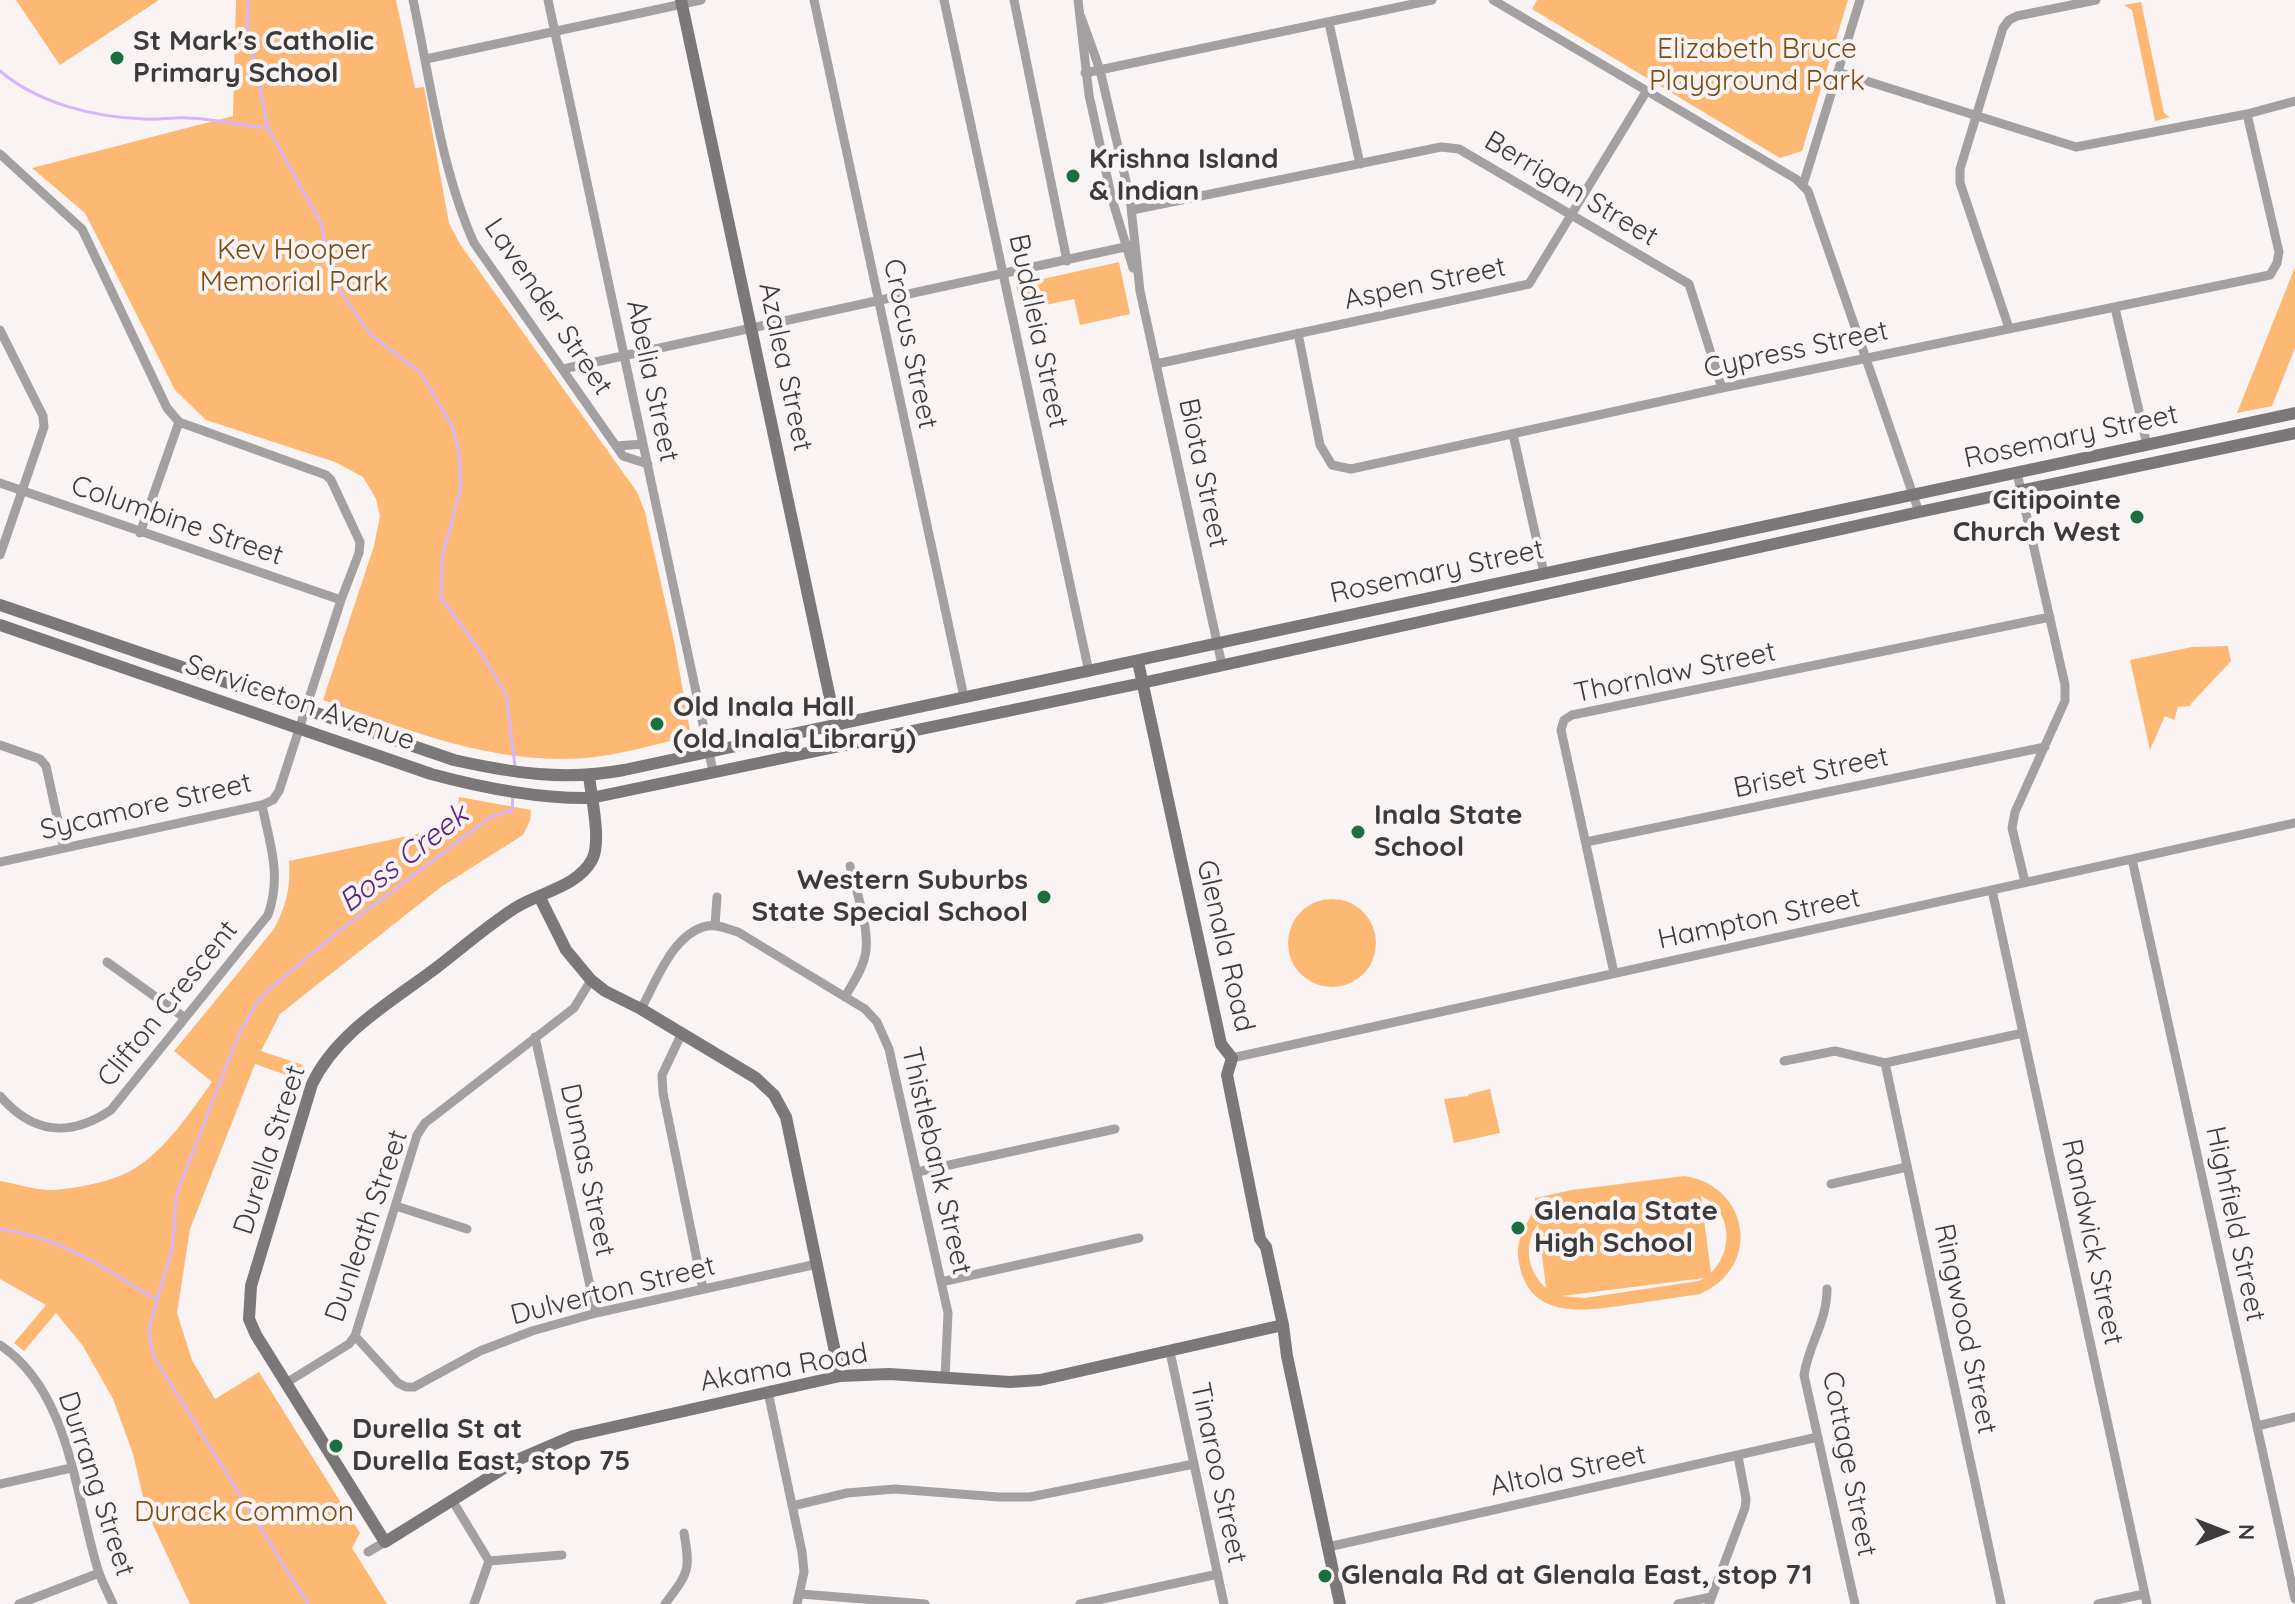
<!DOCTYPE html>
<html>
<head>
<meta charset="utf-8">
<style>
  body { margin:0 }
  #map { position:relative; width:2295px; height:1604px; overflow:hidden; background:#f9f3f4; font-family:Quicksand,sans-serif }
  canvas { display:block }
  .north { position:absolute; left:2183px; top:1492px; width:80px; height:80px; -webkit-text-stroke:6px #f9f3f4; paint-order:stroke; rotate:90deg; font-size:22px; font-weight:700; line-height:32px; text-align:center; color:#3c3a3a }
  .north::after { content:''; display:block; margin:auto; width:28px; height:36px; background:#3c3a3a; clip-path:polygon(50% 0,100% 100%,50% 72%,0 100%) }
</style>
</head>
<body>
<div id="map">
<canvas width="2295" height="1604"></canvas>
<div class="north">N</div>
</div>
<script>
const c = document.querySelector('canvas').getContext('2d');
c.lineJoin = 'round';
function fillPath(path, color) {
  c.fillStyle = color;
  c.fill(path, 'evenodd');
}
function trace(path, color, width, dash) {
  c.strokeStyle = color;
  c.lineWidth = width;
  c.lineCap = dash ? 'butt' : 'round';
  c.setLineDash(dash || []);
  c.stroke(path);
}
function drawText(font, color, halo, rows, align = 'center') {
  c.font = font + ' Quicksand,sans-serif';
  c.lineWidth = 8;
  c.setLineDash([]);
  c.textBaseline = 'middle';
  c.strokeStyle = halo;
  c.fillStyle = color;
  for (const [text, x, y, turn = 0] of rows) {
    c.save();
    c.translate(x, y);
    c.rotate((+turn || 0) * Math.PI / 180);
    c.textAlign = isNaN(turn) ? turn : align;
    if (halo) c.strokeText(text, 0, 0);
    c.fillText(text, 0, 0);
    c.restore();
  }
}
fillPath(new Path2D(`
  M 16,0 L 159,0 L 60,65 Z
  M 236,0 L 396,0 L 415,88 L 424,87 L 449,223 L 460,244 L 637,492 L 645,512 L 674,641 L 691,736 C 659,743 627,753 595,757 C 500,768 411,731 323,700 L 374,546 L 380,516 L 376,499 L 363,477 L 335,462 L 206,420 L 175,390 L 85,213 L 32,168 L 233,116 Z
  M 1537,0 L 1848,0 L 1802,151 L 1780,158 L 1532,9 Z
  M 2141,2 L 2164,113 L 2170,117 L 2155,121 L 2132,10 L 2124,5 Z
  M 1119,262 L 1130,314 L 1080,325 L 1074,299 L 1022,310 L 1016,285 Z
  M 2295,267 L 2295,348 L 2272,406 L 2237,413 Z
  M 2228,646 L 2231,661 L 2189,706 L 2178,707 L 2174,720 L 2165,716 L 2150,750 L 2130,660 L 2192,647 Z
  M 459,797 L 531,810 L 530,821 L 523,835 L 441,887 L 280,1014 L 261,1051 L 303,1065 L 298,1079 L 255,1064 L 190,1229 L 177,1313 L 192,1360 L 215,1399 L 259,1372 L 360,1533 L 352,1548 L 387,1604 L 190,1604 L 146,1510 L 133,1454 L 113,1399 L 83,1346 L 56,1313 L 24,1351 L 14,1343 L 46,1305 L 0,1279 L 0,1181 C 17,1184 38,1191 55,1190 C 76,1188 103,1183 122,1175 C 160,1159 189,1114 212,1082 L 174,1051 L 274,929 C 286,906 291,887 289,861 L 456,826 Z
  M1288 943a44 44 0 1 1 88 0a44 44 0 1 1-88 0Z
  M 1490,1089 L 1500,1133 L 1454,1143 L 1444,1099 L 1468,1096 L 1469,1094 Z
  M 1684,1176 C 1749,1185 1763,1267 1700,1294 C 1678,1297 1655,1301 1632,1304 C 1586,1311 1525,1323 1518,1256 C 1516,1231 1537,1215 1535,1198 L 1572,1190 ZM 1701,1196 C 1732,1211 1734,1250 1711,1273 ZM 1538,1224 L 1546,1287 L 1546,1288 C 1527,1271 1523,1245 1538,1224 ZM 1704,1278 L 1699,1281 L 1584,1298 L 1562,1296 Z`), '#fdb974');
trace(new Path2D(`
  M 248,0 L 247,24 L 268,128 L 321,223 L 333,281 L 371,335 L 420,372 L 452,425 L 459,451 L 461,487 L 442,558 L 441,598 L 477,647 L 506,694 L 515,766
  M 0,71 C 39,104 94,117 144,119 C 159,120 173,117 188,118 C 214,119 241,125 268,128
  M 0,1229 C 59,1236 106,1269 155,1299
  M 308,1604 L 154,1357 L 149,1334 L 150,1324 L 172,1249 L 176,1199 L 180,1185 L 238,1036 L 256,1004 L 268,990 L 338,932 L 492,816 L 512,811 L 513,794`), '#d7b5fa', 3);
trace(new Path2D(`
  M 413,0 C 430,78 441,170 474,243 L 623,456 L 648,464
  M 548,0 L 713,771
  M 814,0 L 964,697
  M 944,0 L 1089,672
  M 1014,0 L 1067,261
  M 1078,0 L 1089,95 L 1112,199 L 1133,268
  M 1493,0 L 1796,179 L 1808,191 L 1919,512
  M 1081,17 L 1100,70 L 1130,198 L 1140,291 L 1222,665
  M 1329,23 L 1360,164
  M 426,59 L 701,0
  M 1838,72 L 2076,147 L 2247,114 L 2295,101
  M 1085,73 L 1432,0
  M 0,154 L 82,229 L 167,408 L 179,422 L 326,475 L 331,480 L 360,542 L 359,553 L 341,600 L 279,791 L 273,800 L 262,805 L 0,862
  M 1803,185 L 1860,0
  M 1132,210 L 1441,147 L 1459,149 L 1689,284 L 1722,388
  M 2115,308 L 2147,445
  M 2009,328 L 1960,183 L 1960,169 L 2003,28 L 2009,20 L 2017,16 L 2096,0
  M 0,330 L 43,416 L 44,427 L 0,555
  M 1298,333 L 1320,445 L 1332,465 L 1351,469 L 1722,388 L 2270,275 L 2277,263 L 2279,252 L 2247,114
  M 1156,364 L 1529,284 L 1646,92
  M 563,369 L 1134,245
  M 1513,434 L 1544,573
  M 616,446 L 643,444
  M 2017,473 L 2065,685 L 2065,701 L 2015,812 L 2012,828 L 2025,882
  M 0,483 L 341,600
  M 140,533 L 179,422
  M 0,745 L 40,759 L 46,766 L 64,848
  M 1586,842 L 2045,747
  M 2132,859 L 2295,1599
  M 1992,890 L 2147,1604
  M 715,926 L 717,897
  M 107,962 L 185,1018
  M 1614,973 L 1561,730 L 1564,720 L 1572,715 L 2050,617
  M 845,997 C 852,984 862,971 865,956 C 871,932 856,890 850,866
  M 641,1009 C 656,982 673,933 707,926 C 718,924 728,929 738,932 L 865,1009 L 877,1022 L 889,1049 L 948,1313 L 945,1378
  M 681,1035 L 662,1075 L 663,1093 L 703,1289
  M 535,1037 L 596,1313
  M 1232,1058 L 2295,823
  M 1784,1061 L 1835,1051 L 1885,1063 L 2023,1033
  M 1885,1063 L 2001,1604
  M 0,1096 C 33,1134 69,1138 111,1110 L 268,915 C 282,875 270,845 262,805
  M 917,1172 L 1115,1129
  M 1831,1184 L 1907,1167
  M 396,1206 L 467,1229
  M 941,1282 L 1139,1238
  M 1827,1289 C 1827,1322 1809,1343 1804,1375 L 1855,1604
  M 355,1336 L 398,1383 L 406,1387 L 414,1387 L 480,1351 L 532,1331 L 596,1313 L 817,1264
  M 0,1345 C 70,1391 75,1496 98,1570 C 102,1582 108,1593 113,1604
  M 1170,1352 L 1224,1604
  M 286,1383 L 349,1344 L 355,1336 L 417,1135 L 425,1123 L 574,1008 L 591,980
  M 768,1392 L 802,1552 L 804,1572 L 797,1604
  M 2257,1426 L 2295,1417
  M 0,1484 L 71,1468
  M 452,1500 L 489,1561 L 474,1604
  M 792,1506 L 847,1493 L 895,1489 L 999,1497 L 1030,1497 L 1194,1464
  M 1328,1547 L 1818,1437
  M 368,1552 L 385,1542
  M 489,1561 L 562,1555
  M 801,1594 L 925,1604
  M 19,1604 L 99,1573
  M 665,1604 C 688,1573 691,1572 684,1533
  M 1080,1604 L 1218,1574
  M 1678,1604 L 1711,1597
  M 1709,1604 L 1745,1508 L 1746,1499 L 1738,1456
  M 2098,1604 L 2144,1594`), '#a2a0a1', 9);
trace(new Path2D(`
  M 681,0 L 840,745
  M 0,605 L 454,760 C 512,773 565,781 624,770 L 2295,413
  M 0,625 L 431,774 C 483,788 537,799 591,798 L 1142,683 L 1919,512 L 2295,433
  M 1138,662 L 1221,1044 L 1232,1058 L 1227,1075 L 1260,1239 L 1266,1247 L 1283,1325 L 1287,1356 L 1340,1604
  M 589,775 C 591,797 602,841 592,860 C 576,888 540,892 515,908 C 487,926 462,948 436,968 C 391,1002 337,1032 312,1084 L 251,1286 L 249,1319 L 256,1335 L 385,1542 L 517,1460 L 573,1436 L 840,1376 L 889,1374 L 1010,1382 L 1040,1380 L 1283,1325
  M 539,896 L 566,950 L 591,980 L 605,991 L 641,1009 L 756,1078 L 774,1095 L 786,1117 L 840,1376`), '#7a7879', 12);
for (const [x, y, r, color] of [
  [117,58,8,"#1a6e40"],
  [1073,176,8,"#1a6e40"],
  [2137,517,8,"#1a6e40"],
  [657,724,8,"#1a6e40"],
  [1358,832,8,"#1a6e40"],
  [1044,897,8,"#1a6e40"],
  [1518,1228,8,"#1a6e40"],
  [336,1446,8,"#1a6e40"],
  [1325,1576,8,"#1a6e40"]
]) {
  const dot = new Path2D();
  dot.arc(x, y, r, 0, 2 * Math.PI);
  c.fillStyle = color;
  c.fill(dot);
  trace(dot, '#f9f3f4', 3);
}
drawText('bold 28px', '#3c3a3a', '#f9f3f4', [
  ["St Mark's Catholic",133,42],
  ["Primary School",133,74],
  ["Krishna Island",1089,160],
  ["& Indian",1089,192],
  ["Citipointe",2121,501,"right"],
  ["Church West",2121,533,"right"],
  ["Old Inala Hall",673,708],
  ["(old Inala Library)",673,740],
  ["Inala State",1374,816],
  ["School",1374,848],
  ["Western Suburbs",1028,881,"right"],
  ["State Special School",1028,913,"right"],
  ["Glenala State",1534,1212],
  ["High School",1534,1244],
  ["Durella St at",352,1430],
  ["Durella East, stop 75",352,1462],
  ["Glenala Rd at Glenala East, stop 71",1341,1576]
], 'left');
drawText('28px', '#7a4b12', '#f9f3f4', [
  ["Elizabeth Bruce",1757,50],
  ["Playground Park",1757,82],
  ["Kev Hooper",294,251],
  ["Memorial Park",294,283],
  ["Durack Common",244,1513]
]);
drawText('28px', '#3c3a3a', '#f9f3f4', [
  ["Berrigan Street",1571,189,31],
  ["Aspen Street",1425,284,-12],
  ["Lavender Street",548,307,56],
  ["Buddleia Street",1038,331,78],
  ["Crocus Street",910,344,78],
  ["Cypress Street",1796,350,-12],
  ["Azalea Street",785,367,78],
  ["Abelia Street",652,381,78],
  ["Rosemary Street",2071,437,-12],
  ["Biota Street",1203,473,78],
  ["Columbine Street",177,521,19],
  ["Rosemary Street",1437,572,-12],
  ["Thornlaw Street",1675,673,-12],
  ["Serviceton Avenue",300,703,19],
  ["Briset Street",1811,773,-12],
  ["Sycamore Street",146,807,-13],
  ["Hampton Street",1759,919,-12],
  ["Glenala Road",1225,946,77],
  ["Clifton Crescent",168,1004,-51],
  ["Durella Street",270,1150,-72],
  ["Thistlebank Street",936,1161,77],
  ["Dumas Street",587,1170,78],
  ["Highfield Street",2235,1224,78],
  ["Dunleath Street",367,1226,-71],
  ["Randwick Street",2092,1242,78],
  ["Dulverton Street",613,1291,-14],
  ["Ringwood Street",1965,1329,78],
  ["Akama Road",784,1368,-10],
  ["Cottage Street",1849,1464,79],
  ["Altola Street",1568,1471,-12],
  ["Tinaroo Street",1218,1473,78],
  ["Durrang Street",96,1484,72]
]);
drawText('italic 30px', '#5a2283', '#f9f3f4', [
  ["Boss Creek",404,859,-38]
]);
</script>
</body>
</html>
